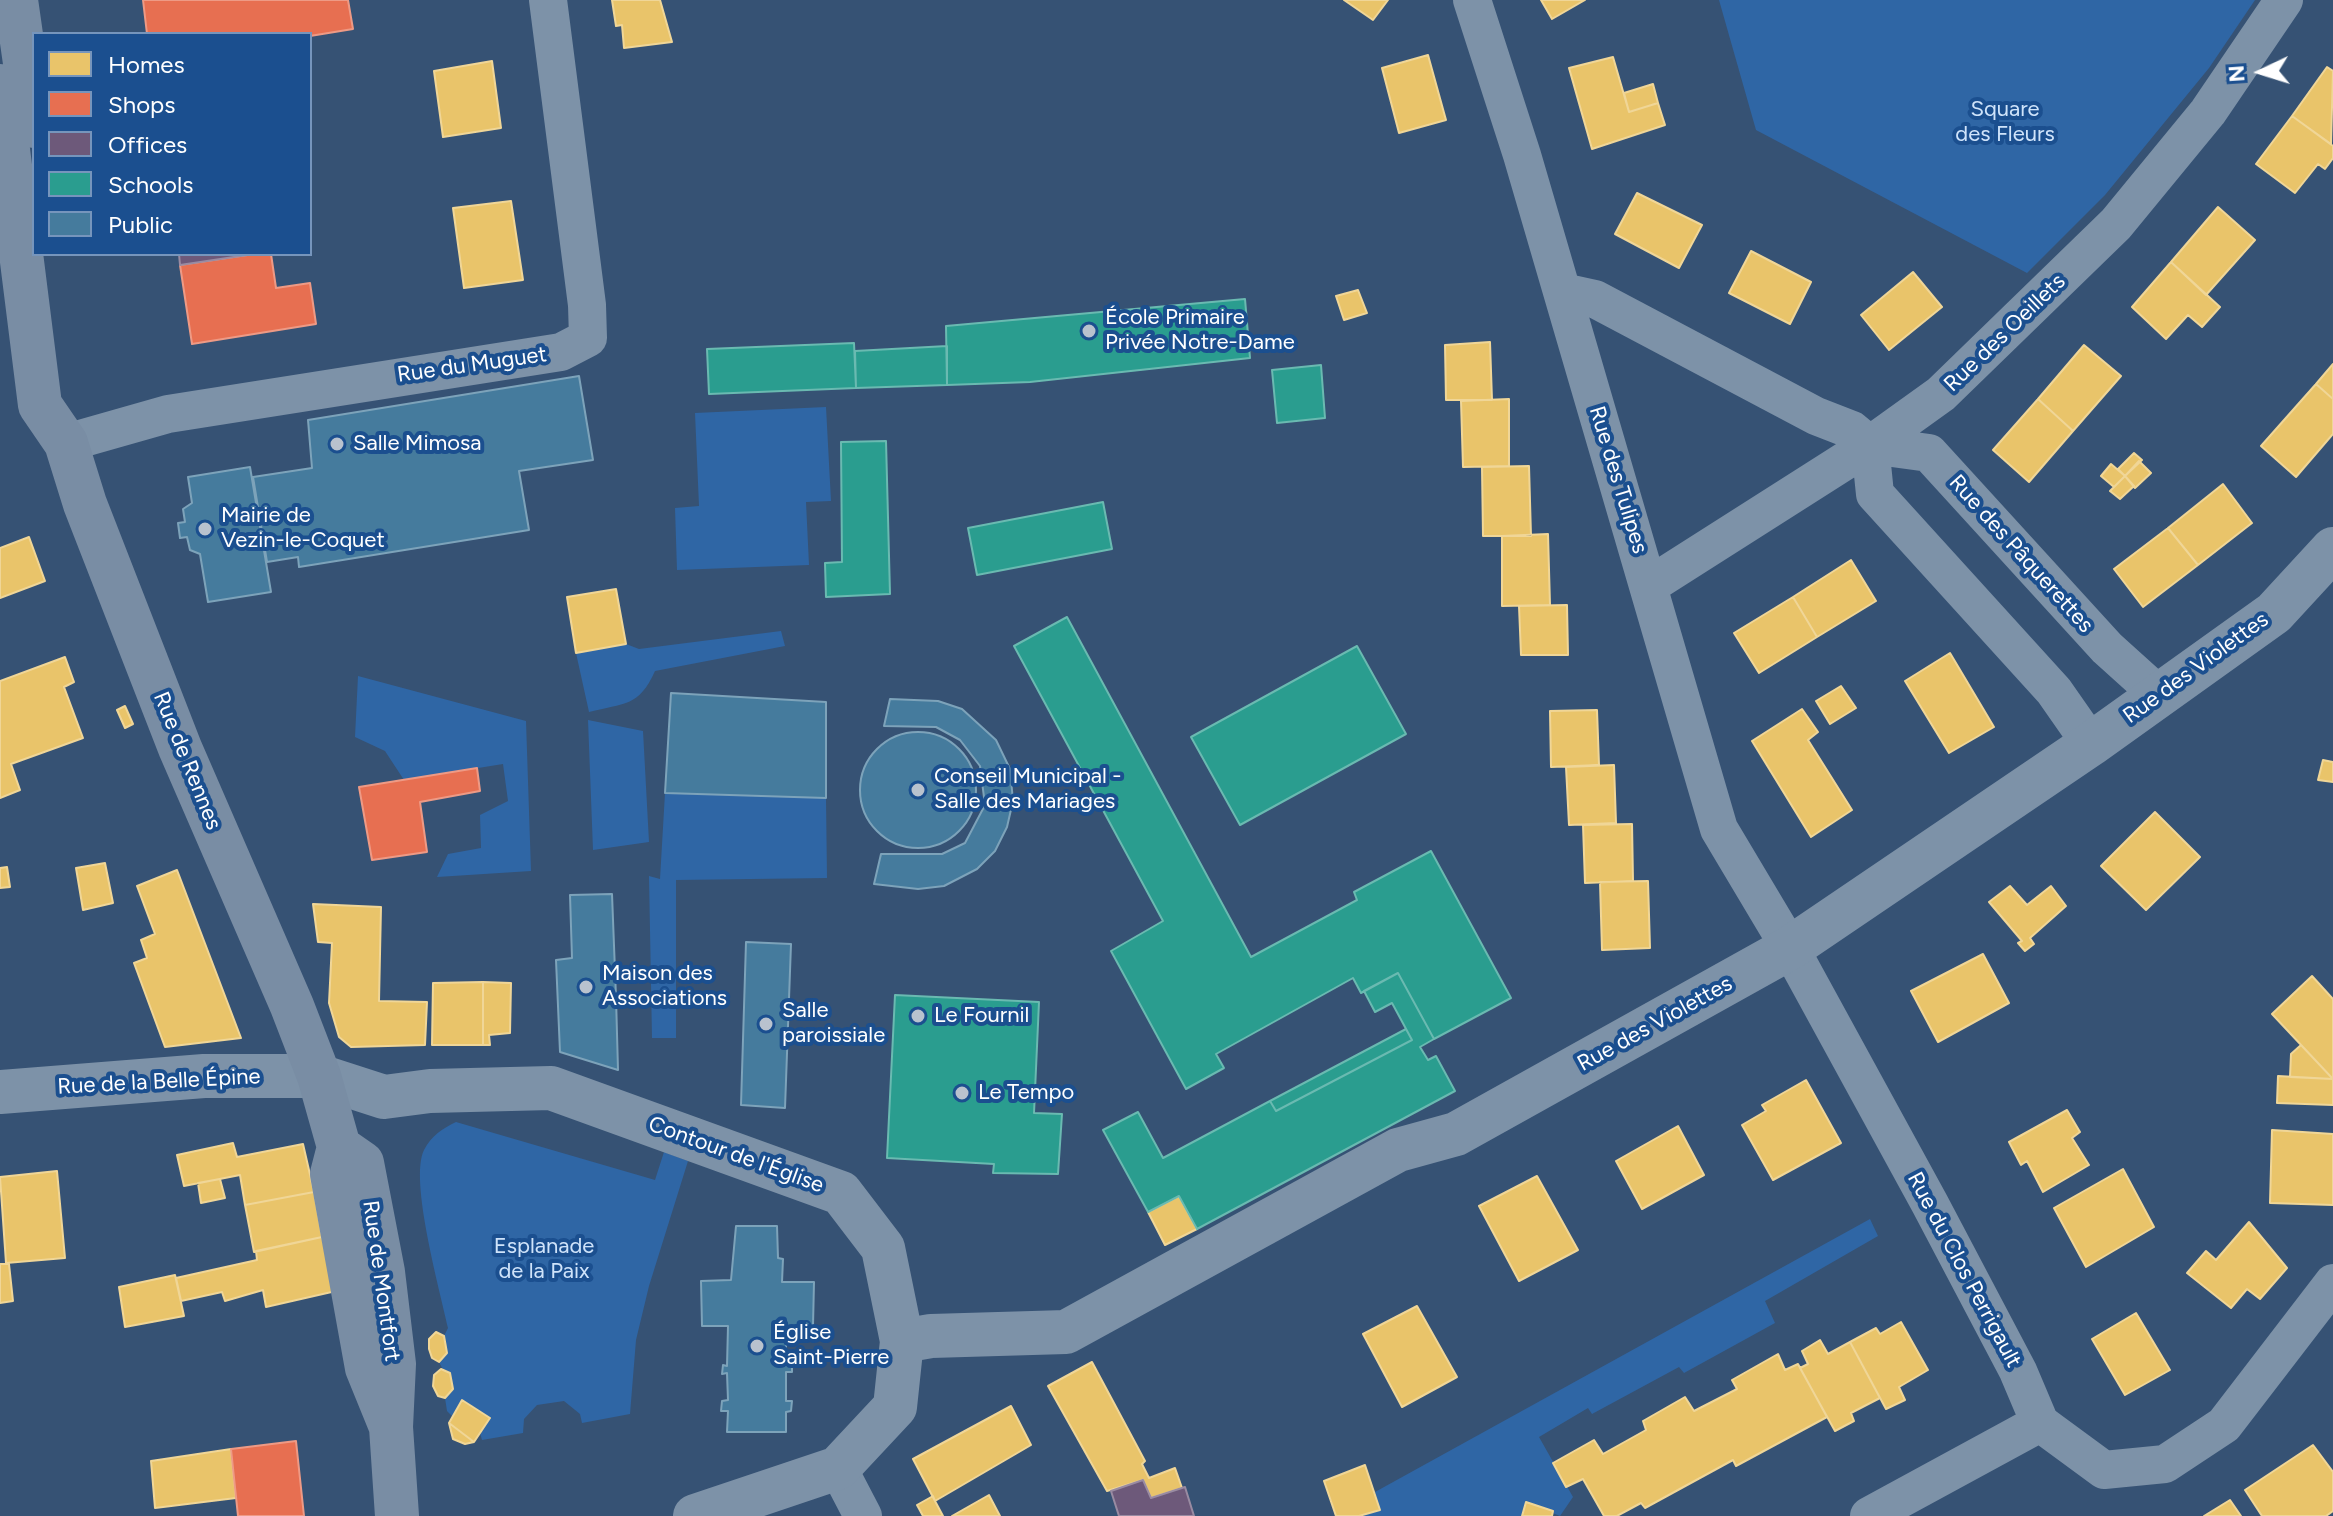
<!DOCTYPE html>
<html>
<head>
<meta charset="utf-8">
<style>
  body { margin:0 }
  #map { position:relative; width:2333px; height:1516px; overflow:hidden; background:#365274; font-family:Figtree,sans-serif }
  canvas { display:block }
  .legend { position:absolute; left:32px; top:32px; width:280px; height:224px; box-sizing:border-box; background:#1b4f8f; border:2px solid #7695bc; margin:0; padding:10px 14px; list-style:none; font-size:24px; color:#fff }
  .legend li { display:flex; align-items:center; gap:16px; height:40px }
  .legend b { width:40px; border:2px solid #7695bc }
  .north { position:absolute; left:2221px; top:32px; width:80px; height:80px; -webkit-text-stroke:6px #1b4f8f; paint-order:stroke; rotate:266deg; font-size:22px; font-weight:700; line-height:32px; text-align:center; color:#fff }
  .north::after { content:''; display:block; margin:auto; width:28px; height:36px; background:#fff; clip-path:polygon(50% 0,100% 100%,50% 72%,0 100%) }
</style>
</head>
<body>
<div id="map">
<canvas width="2333" height="1516"></canvas>
<ul class="legend">
<li><b style="height:22px;background:#e9c46a"></b>Homes</li>
<li><b style="height:22px;background:#e76f51"></b>Shops</li>
<li><b style="height:22px;background:#6d597a"></b>Offices</li>
<li><b style="height:22px;background:#2a9d8f"></b>Schools</li>
<li><b style="height:22px;background:#457b9d"></b>Public</li>
</ul>
<div class="north">N</div>
</div>
<script>
const c = document.querySelector('canvas').getContext('2d');
c.lineJoin = 'round';
function fillPath(path, color) {
  c.fillStyle = color;
  c.fill(path, 'evenodd');
}
function trace(path, color, width, dash) {
  c.strokeStyle = color;
  c.lineWidth = width;
  c.lineCap = dash ? 'butt' : 'round';
  c.setLineDash(dash || []);
  c.stroke(path);
}
function drawText(font, color, halo, rows, align = 'center') {
  c.font = font + ' Figtree,sans-serif';
  c.lineWidth = 8;
  c.setLineDash([]);
  c.textBaseline = 'middle';
  c.strokeStyle = halo;
  c.fillStyle = color;
  for (const [text, x, y, turn = 0] of rows) {
    c.save();
    c.translate(x, y);
    c.rotate((+turn || 0) * Math.PI / 180);
    c.textAlign = isNaN(turn) ? turn : align;
    if (halo) c.strokeText(text, 0, 0);
    c.fillText(text, 0, 0);
    c.restore();
  }
}
fillPath(new Path2D(`
  M 1719,0 L 2255,0 L 2209,68 L 2105,195 L 2027,273 L 1756,130 Z
  M 826,407 L 831,501 L 806,502 L 809,565 L 677,570 L 675,508 L 699,506 L 695,413 Z
  M 781,631 L 785,646 L 655,671 C 639,707 624,703 589,712 L 576,653 L 626,644 L 639,649 Z
  M 358,676 L 526,721 L 531,871 L 437,877 L 448,854 L 481,848 L 480,815 L 508,801 L 503,764 L 404,780 L 385,751 L 355,737 Z
  M 588,720 L 643,731 L 649,842 L 593,850 Z
  M 665,793 L 826,798 L 827,878 L 676,880 L 676,1038 L 652,1038 L 649,876 L 660,879 Z
  M 456,1122 L 655,1180 L 664,1152 L 688,1161 L 649,1286 L 636,1340 L 630,1414 L 582,1423 L 580,1414 L 564,1401 L 537,1405 L 524,1419 L 523,1433 L 482,1440 L 480,1433 L 490,1418 L 463,1400 L 453,1417 L 447,1411 L 445,1398 L 453,1389 L 439,1362 L 447,1353 L 444,1336 L 448,1328 C 440,1290 409,1180 424,1150 C 432,1135 442,1129 456,1122 Z
  M 1870,1219 L 1878,1236 L 1765,1301 L 1775,1323 L 1684,1373 L 1679,1367 L 1592,1414 L 1588,1408 L 1539,1437 L 1573,1497 L 1560,1516 L 1526,1502 L 1522,1516 L 1359,1516 L 1380,1510 L 1375,1492 Z`), '#2f66a5');
const homes = new Path2D(`
  M 612,0 L 660,0 L 672,42 L 624,48 L 622,25 L 616,26 Z
  M 1344,0 L 1388,0 L 1373,20 Z
  M 1541,0 L 1585,0 L 1552,19 Z
  M 1428,55 L 1446,120 L 1399,133 L 1382,68 Z
  M 1613,57 L 1629,112 L 1658,103 L 1665,125 L 1592,149 L 1569,68 Z
  M 492,61 L 501,128 L 443,137 L 434,71 Z
  M 2327,67 L 2333,71 L 2331,144 L 2292,116 Z
  M 1653,84 L 1658,103 L 1629,112 L 1624,93 Z
  M 2292,116 L 2333,146 L 2333,158 L 2325,169 L 2318,164 L 2295,193 L 2256,164 Z
  M 1637,193 L 1702,225 L 1679,268 L 1615,234 Z
  M 511,201 L 523,280 L 464,288 L 453,208 Z
  M 2218,207 L 2255,240 L 2206,295 L 2171,262 Z
  M 1751,251 L 1811,282 L 1790,324 L 1729,293 Z
  M 2171,262 L 2220,307 L 2202,327 L 2188,315 L 2166,339 L 2132,307 Z
  M 1913,272 L 1942,307 L 1889,350 L 1861,315 Z
  M 1358,290 L 1367,313 L 1344,320 L 1336,296 Z
  M 1490,342 L 1492,400 L 1446,400 L 1445,345 Z
  M 2084,345 L 2121,376 L 2073,431 L 2038,399 Z
  M 2333,364 L 2333,399 L 2316,384 Z
  M 2316,384 L 2333,399 L 2333,434 L 2296,477 L 2261,446 Z
  M 1509,399 L 1509,466 L 1463,467 L 1461,401 Z
  M 2038,399 L 2073,431 L 2029,482 L 1993,450 Z
  M 2134,453 L 2142,460 L 2125,476 L 2118,469 Z
  M 2139,461 L 2151,473 L 2135,488 L 2125,476 Z
  M 2111,464 L 2125,476 L 2114,487 L 2101,476 Z
  M 1529,466 L 1531,536 L 1483,536 L 1482,467 Z
  M 2125,476 L 2134,486 L 2120,499 L 2110,491 Z
  M 2223,484 L 2252,523 L 2198,565 L 2168,528 Z
  M 2168,528 L 2198,565 L 2143,607 L 2114,569 Z
  M 1548,534 L 1550,605 L 1502,606 L 1502,536 Z
  M 29,537 L 45,581 L 0,598 L 0,548 Z
  M 1851,560 L 1876,601 L 1817,637 L 1793,597 Z
  M 616,589 L 626,644 L 576,653 L 567,597 Z
  M 1793,597 L 1817,637 L 1759,673 L 1734,633 Z
  M 1567,605 L 1568,655 L 1521,655 L 1519,606 Z
  M 1950,653 L 1994,727 L 1949,753 L 1905,681 Z
  M 65,657 L 74,682 L 64,687 L 83,738 L 11,764 L 20,790 L 0,798 L 0,681 Z
  M 1841,686 L 1856,708 L 1830,724 L 1816,701 Z
  M 125,706 L 133,724 L 125,728 L 117,710 Z
  M 1802,709 L 1818,732 L 1808,740 L 1852,810 L 1811,837 L 1752,741 Z
  M 1597,710 L 1599,765 L 1551,767 L 1550,711 Z
  M 2323,760 L 2333,762 L 2333,782 L 2318,780 Z
  M 1614,765 L 1616,823 L 1569,825 L 1566,767 Z
  M 2155,812 L 2200,857 L 2146,910 L 2101,866 Z
  M 1632,824 L 1633,881 L 1585,883 L 1583,825 Z
  M 105,863 L 113,903 L 83,910 L 76,868 Z
  M 7,867 L 10,887 L 0,888 L 0,868 Z
  M 177,870 L 241,1038 L 165,1047 L 134,963 L 147,958 L 141,940 L 155,934 L 137,886 Z
  M 1648,881 L 1650,948 L 1602,950 L 1600,882 Z
  M 2010,886 L 2027,905 L 2051,886 L 2066,906 L 2030,938 L 2034,944 L 2025,951 L 2018,943 L 2022,941 L 1989,902 Z
  M 313,904 L 381,907 L 379,1001 L 427,1002 L 425,1045 L 351,1047 L 339,1037 L 329,1003 L 332,943 L 318,942 Z
  M 1983,954 L 2009,1003 L 1938,1042 L 1911,991 Z
  M 2312,976 L 2333,999 L 2333,1079 L 2272,1014 Z
  M 483,982 L 483,1045 L 432,1045 L 433,983 Z
  M 483,982 L 511,983 L 510,1033 L 489,1035 L 490,1045 L 483,1045 Z
  M 2301,1045 L 2333,1079 L 2290,1077 L 2291,1054 Z
  M 2278,1076 L 2333,1079 L 2333,1105 L 2277,1103 Z
  M 1806,1080 L 1841,1143 L 1773,1180 L 1742,1125 L 1766,1111 L 1762,1105 Z
  M 2067,1110 L 2080,1132 L 2072,1138 L 2089,1165 L 2043,1192 L 2027,1161 L 2021,1165 L 2009,1142 Z
  M 1678,1126 L 1704,1175 L 1642,1209 L 1616,1161 Z
  M 2272,1130 L 2333,1134 L 2333,1205 L 2270,1203 Z
  M 233,1143 L 237,1157 L 303,1144 L 314,1192 L 245,1205 L 240,1175 L 184,1186 L 177,1155 Z
  M 2123,1169 L 2154,1227 L 2086,1267 L 2054,1208 Z
  M 57,1171 L 65,1258 L 6,1263 L 0,1177 Z
  M 1537,1176 L 1578,1250 L 1519,1281 L 1479,1206 Z
  M 220,1179 L 225,1198 L 201,1203 L 198,1183 Z
  M 314,1192 L 322,1237 L 254,1252 L 245,1205 Z
  M 1179,1196 L 1197,1229 L 1165,1245 L 1148,1212 Z
  M 2249,1222 L 2287,1268 L 2260,1299 L 2247,1289 L 2231,1308 L 2187,1273 L 2206,1251 L 2216,1260 Z
  M 322,1237 L 336,1291 L 266,1307 L 263,1290 L 225,1301 L 222,1292 L 181,1301 L 176,1278 L 257,1260 L 256,1251 Z
  M 0,1264 L 9,1264 L 13,1301 L 0,1303 Z
  M 175,1275 L 184,1316 L 125,1327 L 119,1287 Z
  M 1417,1306 L 1457,1377 L 1402,1407 L 1363,1334 Z
  M 2136,1313 L 2170,1370 L 2125,1395 L 2092,1339 Z
  M 1901,1322 L 1928,1370 L 1899,1387 L 1905,1400 L 1886,1409 L 1850,1342 L 1876,1328 L 1880,1334 Z
  M 436,1332 L 444,1336 L 447,1353 L 439,1362 L 432,1358 L 429,1349 L 429,1339 Z
  M 1820,1340 L 1828,1354 L 1850,1342 L 1880,1398 L 1851,1413 L 1854,1421 L 1835,1431 L 1800,1368 L 1808,1364 L 1802,1351 Z
  M 1778,1354 L 1785,1370 L 1798,1364 L 1827,1417 L 1736,1466 L 1733,1460 L 1645,1508 L 1641,1503 L 1617,1516 L 1604,1516 L 1583,1479 L 1566,1487 L 1553,1463 L 1594,1440 L 1603,1454 L 1646,1430 L 1643,1421 L 1685,1397 L 1694,1411 L 1737,1389 L 1732,1380 Z
  M 1092,1362 L 1145,1461 L 1142,1464 L 1149,1478 L 1175,1468 L 1182,1488 L 1151,1498 L 1143,1480 L 1107,1491 L 1048,1386 Z
  M 441,1369 L 450,1373 L 453,1389 L 445,1398 L 438,1396 L 433,1386 L 434,1375 Z
  M 462,1400 L 490,1418 L 474,1442 L 449,1423 Z
  M 1011,1406 L 1031,1445 L 935,1501 L 913,1459 Z
  M 449,1423 L 474,1442 L 465,1444 L 453,1439 Z
  M 2313,1445 L 2333,1472 L 2333,1511 L 2326,1516 L 2262,1516 L 2245,1490 Z
  M 231,1449 L 236,1498 L 155,1508 L 151,1461 Z
  M 1365,1465 L 1380,1510 L 1359,1516 L 1336,1516 L 1324,1481 Z
  M 989,1495 L 1000,1516 L 952,1516 Z
  M 933,1496 L 935,1501 L 943,1516 L 923,1516 L 917,1505 Z
  M 2230,1500 L 2241,1516 L 2204,1516 Z
  M 1526,1502 L 1553,1511 L 1552,1516 L 1522,1516 Z`);
fillPath(homes, '#e9c46a');
trace(homes, '#f0d697', 2);
const shops = new Path2D(`
  M 143,0 L 348,0 L 353,29 L 310,36 L 147,34 Z
  M 254,254 L 271,254 L 276,288 L 310,283 L 316,324 L 192,344 L 180,265 Z
  M 477,768 L 480,791 L 420,802 L 427,852 L 372,860 L 359,787 Z
  M 296,1441 L 304,1516 L 238,1516 L 231,1449 Z`);
fillPath(shops, '#e76f51');
trace(shops, '#ee9a85', 2);
const offices = new Path2D(`
  M 179,254 L 254,254 L 180,265 Z
  M 1143,1480 L 1151,1498 L 1185,1487 L 1194,1516 L 1119,1516 L 1111,1491 Z`);
fillPath(offices, '#6d597a');
trace(offices, '#998ba2', 2);
const schools = new Path2D(`
  M 1245,299 L 1250,358 L 1030,382 L 947,385 L 946,326 Z
  M 854,343 L 856,388 L 709,394 L 707,349 Z
  M 947,346 L 947,385 L 856,388 L 855,351 Z
  M 1321,365 L 1325,418 L 1277,423 L 1272,370 Z
  M 886,441 L 890,594 L 826,597 L 825,563 L 842,562 L 841,442 Z
  M 1103,502 L 1112,549 L 977,575 L 968,528 Z
  M 1067,617 L 1251,957 L 1357,900 L 1354,892 L 1431,851 L 1511,998 L 1434,1039 L 1398,973 L 1361,993 L 1353,978 L 1216,1054 L 1224,1068 L 1186,1089 L 1111,951 L 1163,921 L 1014,646 Z
  M 1357,646 L 1406,734 L 1240,825 L 1191,737 Z
  M 1398,973 L 1434,1039 L 1420,1047 L 1428,1060 L 1436,1056 L 1455,1091 L 1197,1229 L 1179,1196 L 1148,1212 L 1103,1130 L 1138,1112 L 1163,1158 L 1270,1101 L 1276,1111 L 1412,1040 L 1392,1003 L 1375,1012 L 1364,991 Z
  M 895,995 L 1039,1002 L 1034,1113 L 1062,1114 L 1058,1174 L 993,1173 L 994,1164 L 887,1158 Z
  M 1406,1029 L 1412,1040 L 1276,1111 L 1270,1101 Z`);
fillPath(schools, '#2a9d8f');
trace(schools, '#6abab1', 2);
const public = new Path2D(`
  M 579,376 L 593,460 L 519,471 L 529,530 L 299,567 L 298,557 L 267,562 L 253,477 L 312,468 L 308,420 Z
  M 250,467 L 271,592 L 208,602 L 200,554 L 190,550 L 187,537 L 180,538 L 178,523 L 185,522 L 183,509 L 192,503 L 188,477 Z
  M 671,693 L 826,702 L 826,798 L 665,793 Z
  M 890,699 L 938,701 L 962,709 L 996,740 L 1010,769 L 1013,801 L 1007,827 L 995,851 L 977,869 L 944,886 L 918,889 L 874,884 L 881,854 L 942,854 L 965,843 L 985,805 L 980,766 L 960,740 L 936,727 L 884,726 Z
  M860 790a58 58 0 1 1 116 0a58 58 0 1 1-116 0Z
  M 612,894 L 616,997 L 618,1070 L 560,1052 L 556,960 L 572,958 L 570,895 Z
  M 746,942 L 791,944 L 785,1108 L 741,1105 Z
  M 736,1226 L 777,1226 L 778,1258 L 783,1259 L 782,1282 L 814,1282 L 813,1326 L 786,1327 L 786,1366 L 792,1366 L 792,1372 L 786,1372 L 786,1401 L 792,1401 L 791,1411 L 786,1412 L 786,1432 L 727,1432 L 728,1411 L 721,1411 L 722,1401 L 728,1400 L 727,1373 L 722,1374 L 723,1365 L 727,1366 L 728,1326 L 702,1326 L 701,1281 L 731,1280 Z`);
fillPath(public, '#457b9d');
trace(public, '#7da3ba', 2);
trace(new Path2D(`
  M 1472,0 L 1522,155 L 1719,829 L 1790,948 L 1930,1204 L 2018,1371 L 2040,1423
  M 1563,292 L 1595,299 L 1816,416 L 1852,430 L 1870,445 L 1929,453 L 2107,648 L 2158,694
  M 66,443 L 168,414 L 561,352 L 588,338 L 587,305 L 548,0
  M 1870,445 L 1875,494 L 2054,691 L 2091,744
  M 1650,585 L 1870,445 L 1941,394 L 2116,224 L 2208,112 L 2284,0
  M 2040,1423 L 2104,1470 L 2165,1464 L 2224,1425 L 2333,1283
  M 838,1468 L 863,1516
  M 1869,1516 L 2040,1423`), '#7d92a8', 38);
trace(new Path2D(`
  M 0,1092 L 204,1076 L 319,1076 L 384,1097 L 430,1091 L 551,1088 L 841,1193 L 883,1248 L 902,1341 L 895,1407 L 838,1468 L 695,1516
  M 902,1341 L 931,1336 L 1066,1332 L 1398,1150 L 1456,1134 L 1790,948 L 2091,744 L 2274,613 L 2333,549`), '#7d92a8', 44);
trace(new Path2D(`
  M 16,0 L 34,126
  M 0,86 L 40,405 L 66,443 L 85,504 L 180,748 L 292,1006 L 319,1076 L 339,1147 L 332,1174 L 367,1368 L 391,1427
  M 339,1147 L 362,1163 L 383,1272 L 394,1364 L 391,1427 L 397,1516`), '#798da4', 44);
for (const [x, y, r, color] of [
  [1089,331,8,"#b9c2ce"],
  [337,444,8,"#b9c2ce"],
  [205,529,8,"#b9c2ce"],
  [918,790,8,"#b9c2ce"],
  [586,987,8,"#b9c2ce"],
  [918,1016,8,"#b9c2ce"],
  [766,1024,8,"#b9c2ce"],
  [962,1093,8,"#b9c2ce"],
  [757,1346,8,"#b9c2ce"]
]) {
  const dot = new Path2D();
  dot.arc(x, y, r, 0, 2 * Math.PI);
  c.fillStyle = color;
  c.fill(dot);
  trace(dot, '#1b4f8f', 3);
}
drawText('22px', '#cfe3fa', '#1b4f8f', [
  ["Square",2005,110],
  ["des Fleurs",2005,135],
  ["Esplanade",544,1247],
  ["de la Paix",544,1272]
]);
drawText('22px', '#fff', '#1b4f8f', [
  ["École Primaire",1105,318],
  ["Privée Notre-Dame",1105,343],
  ["Salle Mimosa",353,444],
  ["Mairie de",221,516],
  ["Vezin-le-Coquet",221,541],
  ["Conseil Municipal -",934,777],
  ["Salle des Mariages",934,802],
  ["Maison des",602,974],
  ["Associations",602,999],
  ["Salle",782,1011],
  ["paroissiale",782,1036],
  ["Le Fournil",934,1016],
  ["Le Tempo",978,1093],
  ["Église",773,1333],
  ["Saint-Pierre",773,1358]
], 'left');
drawText('22px', '#fff', '#1b4f8f', [
  ["Rue des Oeillets",2005,333,-44],
  ["Rue du Muguet",472,365,-8],
  ["Rue des Tulipes",1618,480,73],
  ["Rue des Pâquerettes",2021,554,48],
  ["Rue des Violettes",2196,668,-36],
  ["Rue de Rennes",187,761,68],
  ["Rue des Violettes",1655,1024,-29],
  ["Rue de la Belle Épine",159,1082,-3],
  ["Contour de l'Église",736,1155,20],
  ["Rue du Clos Perrigault",1964,1270,62],
  ["Rue de Montfort",381,1281,82]
]);
</script>
</body>
</html>
